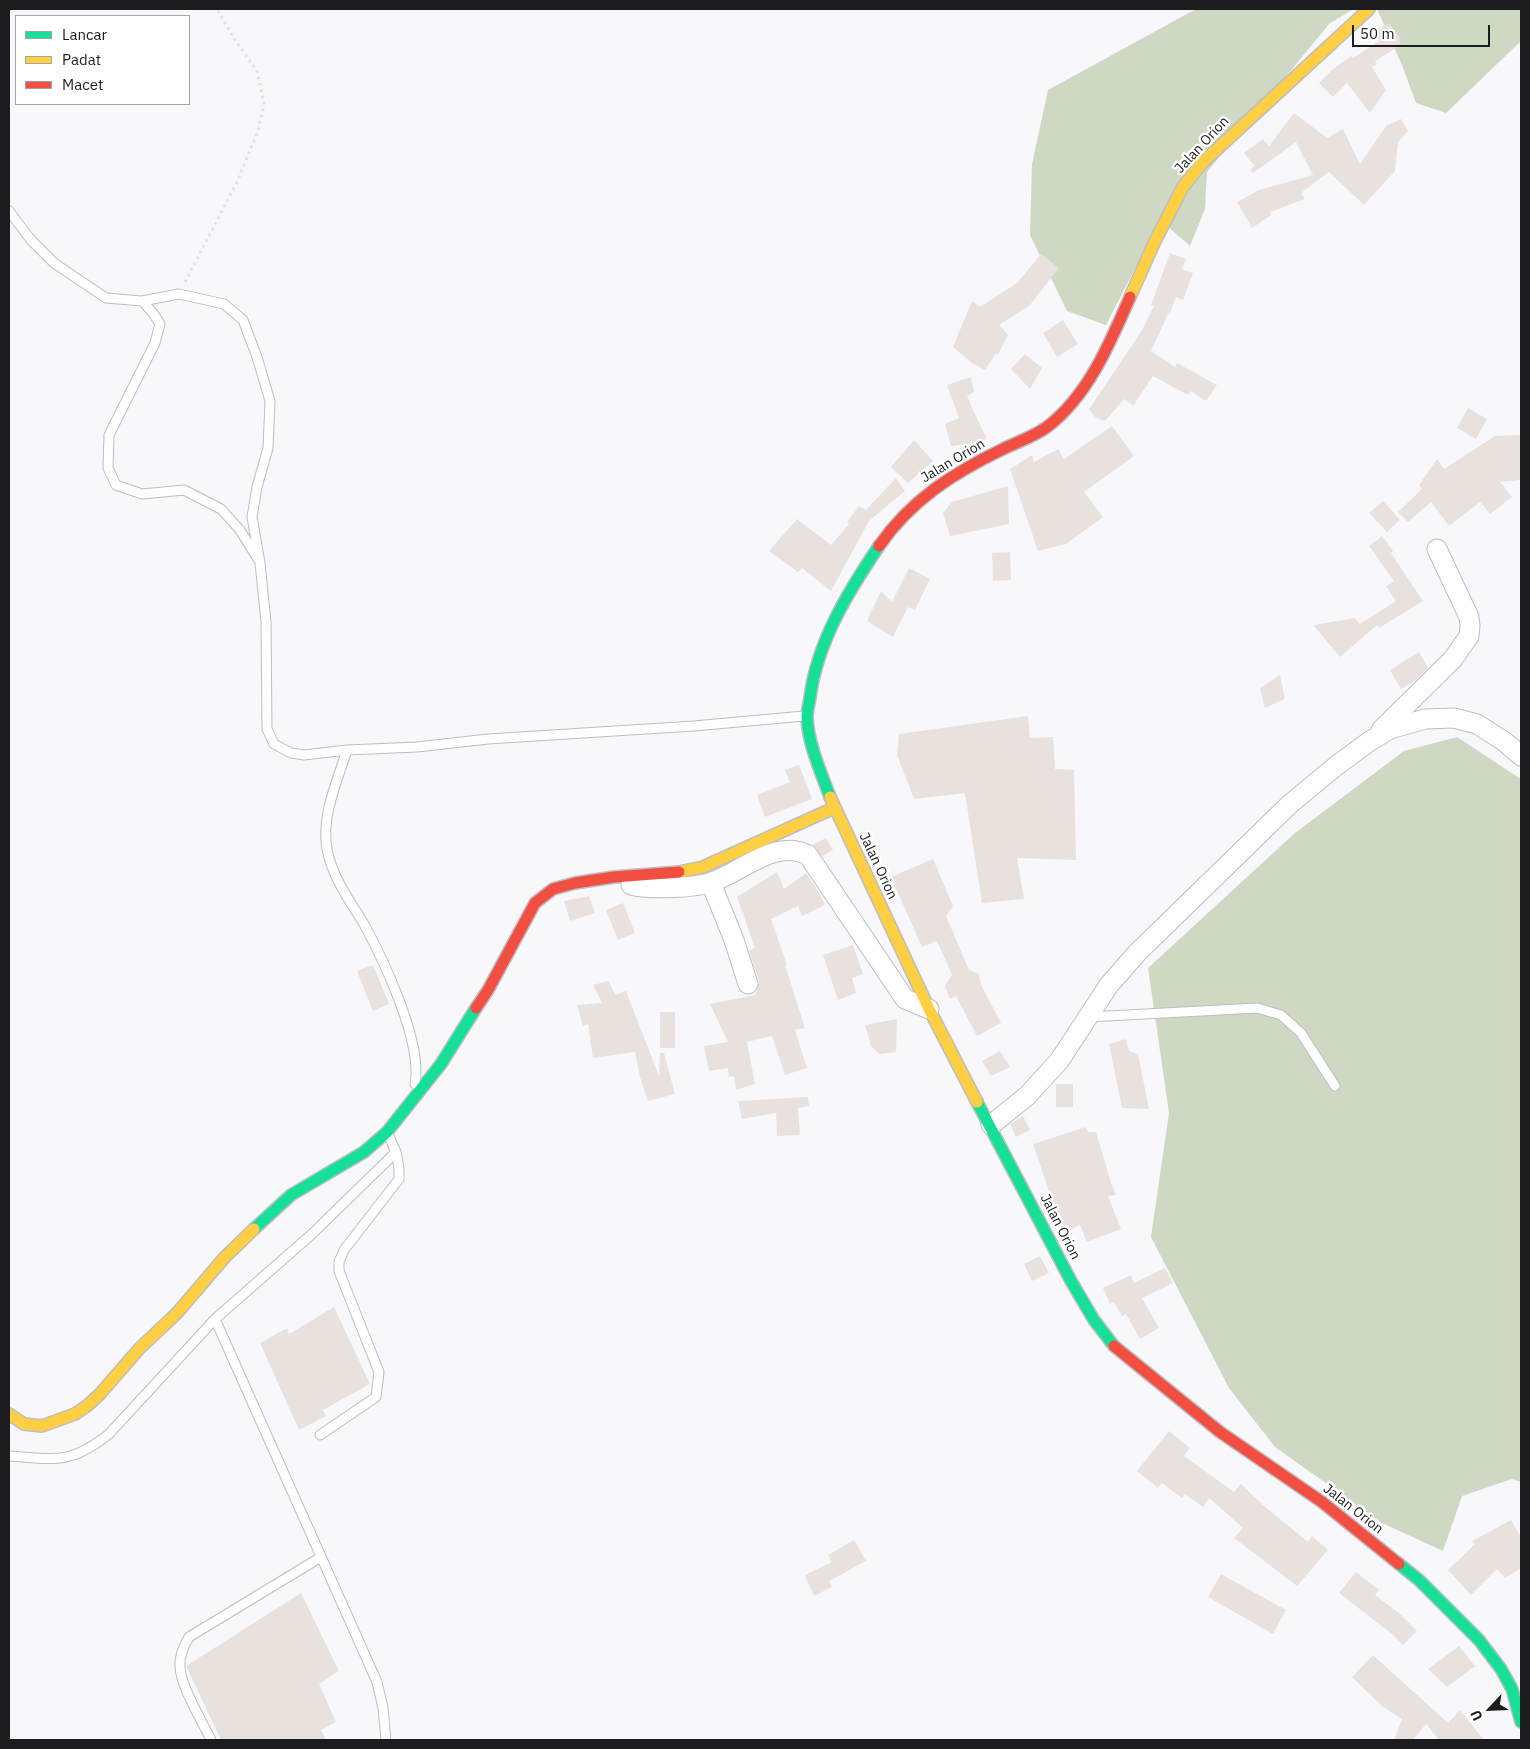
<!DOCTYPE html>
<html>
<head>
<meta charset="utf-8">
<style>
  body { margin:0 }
  #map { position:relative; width:1530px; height:1749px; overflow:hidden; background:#f8f8fc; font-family:"IBM Plex Sans",sans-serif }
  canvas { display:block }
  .frame { position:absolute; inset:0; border:10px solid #1c1c20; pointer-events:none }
  .legend { position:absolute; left:15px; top:15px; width:175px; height:90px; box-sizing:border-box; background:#fff; border:1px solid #a4a4a6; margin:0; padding:6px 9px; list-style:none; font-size:15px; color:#1c1c20 }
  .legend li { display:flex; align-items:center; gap:10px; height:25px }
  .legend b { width:25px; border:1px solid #a4a4a6 }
  .north { position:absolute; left:1465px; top:1684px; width:50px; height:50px; -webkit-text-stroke:4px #fff; paint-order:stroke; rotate:245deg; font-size:14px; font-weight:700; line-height:20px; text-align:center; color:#1c1c20 }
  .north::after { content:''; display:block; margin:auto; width:18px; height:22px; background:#1c1c20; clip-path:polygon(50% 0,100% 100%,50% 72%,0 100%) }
  .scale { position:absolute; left:1352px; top:25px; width:138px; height:22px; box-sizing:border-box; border:2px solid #1c1c20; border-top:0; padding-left:6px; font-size:15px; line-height:18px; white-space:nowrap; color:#1c1c20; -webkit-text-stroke:4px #fff; paint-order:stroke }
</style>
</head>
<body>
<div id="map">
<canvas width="1530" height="1749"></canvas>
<div class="frame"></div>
<ul class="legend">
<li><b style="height:6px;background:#16e098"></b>Lancar</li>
<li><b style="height:6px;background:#ffcf43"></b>Padat</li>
<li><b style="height:6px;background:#f24e42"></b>Macet</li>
</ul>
<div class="north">U</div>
<div class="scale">50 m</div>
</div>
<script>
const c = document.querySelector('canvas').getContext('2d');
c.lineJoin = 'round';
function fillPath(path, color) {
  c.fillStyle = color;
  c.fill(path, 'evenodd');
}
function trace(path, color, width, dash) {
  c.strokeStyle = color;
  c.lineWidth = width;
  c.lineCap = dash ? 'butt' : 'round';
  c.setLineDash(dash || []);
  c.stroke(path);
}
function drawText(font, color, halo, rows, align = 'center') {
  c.font = font + ' "IBM Plex Sans",sans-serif';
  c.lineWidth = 5;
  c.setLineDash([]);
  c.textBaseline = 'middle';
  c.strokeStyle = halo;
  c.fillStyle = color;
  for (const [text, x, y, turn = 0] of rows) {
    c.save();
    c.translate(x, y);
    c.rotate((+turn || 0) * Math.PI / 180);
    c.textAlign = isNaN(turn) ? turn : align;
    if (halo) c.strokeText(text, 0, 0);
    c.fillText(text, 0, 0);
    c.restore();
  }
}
fillPath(new Path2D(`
  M 1196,9 L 1354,9 L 1330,23 L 1207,172 L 1205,209 L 1190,246 L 1160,220 L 1106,325 L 1067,311 L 1030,235 L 1032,164 L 1048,90 Z
  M 1377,9 L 1521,9 L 1521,41 L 1446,113 L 1416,103 L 1402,65 Z
  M 1457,737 L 1521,779 L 1521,1482 L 1512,1479 L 1462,1496 L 1443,1551 L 1382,1523 L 1275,1447 L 1229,1388 L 1151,1237 L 1169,1113 L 1148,968 L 1295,833 L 1404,751 Z`), '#ced8c3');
fillPath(new Path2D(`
  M 1389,23 L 1401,39 L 1399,41 L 1401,45 L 1375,61 L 1377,64 L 1372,67 L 1386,90 L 1370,113 L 1347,83 L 1333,97 L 1319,83 L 1333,69 L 1351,56 L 1353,58 L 1379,41 L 1375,31 Z
  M 1294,113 L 1327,138 L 1343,129 L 1360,164 L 1386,126 L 1401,119 L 1408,131 L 1398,142 L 1395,171 L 1364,205 L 1329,172 L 1301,193 L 1305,199 L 1270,212 L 1271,215 L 1252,228 L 1237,202 L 1259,190 L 1313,175 L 1296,142 L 1253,173 L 1250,170 L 1254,166 L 1244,153 L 1263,139 L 1269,146 Z
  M 1170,253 L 1186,259 L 1182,269 L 1193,273 L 1183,300 L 1176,297 L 1170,313 L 1169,312 L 1151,351 L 1175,367 L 1177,363 L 1217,385 L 1206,401 L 1191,391 L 1188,395 L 1153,376 L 1133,406 L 1124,399 L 1105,421 L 1095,417 L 1089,409 L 1141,332 L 1154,306 L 1151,305 Z
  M 1041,254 L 1059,268 L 1030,305 L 999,325 L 1008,335 L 998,355 L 996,353 L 985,370 L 972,363 L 953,347 L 972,301 L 980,307 L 1017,283 Z
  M 1063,320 L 1078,344 L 1057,357 L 1043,333 Z
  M 1025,354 L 1042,368 L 1030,389 L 1011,369 Z
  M 971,377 L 974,392 L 967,396 L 972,407 L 971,409 L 972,408 L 987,439 L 970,444 L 951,446 L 945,424 L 959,418 L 947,385 Z
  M 1468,408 L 1487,419 L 1476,439 L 1457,428 Z
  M 1112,426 L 1134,456 L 1084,492 L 1103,517 L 1066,544 L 1038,551 L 1010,469 L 1032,455 L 1034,462 L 1058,449 L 1064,459 Z
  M 1520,435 L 1521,480 L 1500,482 L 1512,497 L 1490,514 L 1480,502 L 1449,526 L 1431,502 L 1408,522 L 1398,512 L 1422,489 L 1419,485 L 1437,459 L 1444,469 L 1495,436 Z
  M 914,440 L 933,461 L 908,483 L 891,467 Z
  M 896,478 L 905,491 L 869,521 L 831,591 L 802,568 L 798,572 L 769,551 L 797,519 L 831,545 L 849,524 L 847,522 L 859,506 L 866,510 Z
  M 1008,486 L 1009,524 L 950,536 L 943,513 L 952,502 Z
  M 1383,501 L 1400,520 L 1387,532 L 1369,513 Z
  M 1382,536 L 1393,551 L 1391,553 L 1423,601 L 1379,628 L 1377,625 L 1340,657 L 1313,625 L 1355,618 L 1360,624 L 1396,601 L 1386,586 L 1394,581 L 1369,546 Z
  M 1010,552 L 1011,580 L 993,581 L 992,553 Z
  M 909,568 L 930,579 L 915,610 L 908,607 L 893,637 L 867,621 L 881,591 L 892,602 Z
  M 1419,652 L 1428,668 L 1416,680 L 1401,689 L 1390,670 Z
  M 1280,675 L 1285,699 L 1265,708 L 1260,688 Z
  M 1028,716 L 1030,738 L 1053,737 L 1055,769 L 1074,770 L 1076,860 L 1017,858 L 1024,899 L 982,903 L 965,793 L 914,799 L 897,755 L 899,734 Z
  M 799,765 L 812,799 L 765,817 L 757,795 L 790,782 L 785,770 Z
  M 826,838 L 833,850 L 822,856 L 812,845 Z
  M 933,859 L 953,906 L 946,916 L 969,970 L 979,974 L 981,985 L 1001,1023 L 977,1036 L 956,996 L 950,999 L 945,986 L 952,975 L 937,941 L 922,947 L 891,877 Z
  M 777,872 L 784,889 L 806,873 L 820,894 L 825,905 L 802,916 L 798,906 L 771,919 L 787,965 L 785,965 L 805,1028 L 795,1030 L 807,1068 L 785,1075 L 772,1036 L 747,1042 L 755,1084 L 736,1090 L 734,1076 L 729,1077 L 728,1068 L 709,1071 L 704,1046 L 728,1042 L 710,1004 L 756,995 L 759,981 L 749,951 L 755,948 L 737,897 Z
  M 589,896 L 595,913 L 570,921 L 564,901 Z
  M 623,903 L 635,933 L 618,940 L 606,910 Z
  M 853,945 L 863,974 L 852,978 L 856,993 L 838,1000 L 823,955 Z
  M 373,965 L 389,1004 L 373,1011 L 357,971 Z
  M 609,981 L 615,995 L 626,991 L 659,1076 L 660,1053 L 664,1053 L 675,1094 L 648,1101 L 640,1077 L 635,1052 L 593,1058 L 588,1024 L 583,1026 L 577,1005 L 602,1003 L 593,985 Z
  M 660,1012 L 675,1012 L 675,1048 L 660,1048 Z
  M 897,1019 L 896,1052 L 879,1054 L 871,1046 L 865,1025 Z
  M 1126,1039 L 1129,1051 L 1138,1054 L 1149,1109 L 1122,1108 L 1109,1044 Z
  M 1000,1051 L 1010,1067 L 991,1076 L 982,1061 Z
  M 1056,1084 L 1073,1084 L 1073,1107 L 1056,1107 Z
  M 808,1097 L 809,1106 L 798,1108 L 800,1135 L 777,1136 L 776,1113 L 742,1119 L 738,1101 Z
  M 1023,1116 L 1030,1130 L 1016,1137 L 1010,1124 Z
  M 1086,1127 L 1088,1132 L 1096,1132 L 1112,1186 L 1116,1195 L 1108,1196 L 1121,1229 L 1087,1242 L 1080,1225 L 1067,1231 L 1055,1209 L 1033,1144 Z
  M 1040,1256 L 1049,1273 L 1032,1281 L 1024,1264 Z
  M 1165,1268 L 1173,1283 L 1142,1298 L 1159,1328 L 1140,1339 L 1126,1314 L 1122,1316 L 1114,1302 L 1110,1304 L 1103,1288 L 1131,1275 L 1134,1283 Z
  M 334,1307 L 370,1384 L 323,1410 L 326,1416 L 299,1430 L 260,1343 L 287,1328 L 289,1334 Z
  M 1169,1431 L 1190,1448 L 1184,1456 L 1234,1492 L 1241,1484 L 1263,1505 L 1308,1542 L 1312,1536 L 1328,1550 L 1297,1586 L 1234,1538 L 1243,1528 L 1209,1498 L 1203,1507 L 1185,1494 L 1182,1498 L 1162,1483 L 1158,1488 L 1137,1471 Z
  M 1511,1520 L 1521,1537 L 1521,1568 L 1505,1578 L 1497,1569 L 1471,1595 L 1448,1570 L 1475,1544 L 1472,1541 Z
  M 854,1540 L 866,1561 L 829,1581 L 832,1587 L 814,1596 L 805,1575 L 832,1562 L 828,1555 Z
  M 1356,1572 L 1379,1590 L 1375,1595 L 1400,1614 L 1417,1631 L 1403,1645 L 1392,1634 L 1339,1593 Z
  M 1221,1574 L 1286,1610 L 1273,1634 L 1208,1597 Z
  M 301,1593 L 339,1671 L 319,1684 L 336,1722 L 321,1730 L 326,1740 L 221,1740 L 186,1666 Z
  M 1459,1646 L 1475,1666 L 1447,1687 L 1428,1669 Z
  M 1373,1655 L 1448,1723 L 1460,1710 L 1484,1740 L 1439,1740 L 1426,1724 L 1413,1740 L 1394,1740 L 1402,1719 L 1383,1707 L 1352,1677 Z`), '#e9e1dd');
const lane = new Path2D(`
  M 9,211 L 31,240 L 54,263 L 106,298 L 142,301 L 179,294 L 224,304 L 243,320 L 257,357 L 270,401 L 268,448 L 257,487 L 252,517 L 260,563 L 266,622 L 267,729 L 274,744 L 291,753 L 304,755 L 347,750 L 417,747 L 488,739 L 694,726 L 804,716
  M 142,301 L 153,313 L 160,324 L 155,343 L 109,435 L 108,468 L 116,485 L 142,494 L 184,490 L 221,509 L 240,530 L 258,559
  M 347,750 C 337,782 321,816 327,849 C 332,877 350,901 364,924 C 384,961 423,1043 415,1084
  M 1089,1017 L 1257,1008 L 1281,1015 L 1301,1033 L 1335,1086
  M 215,1319 L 377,1682 L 383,1708 L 386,1740
  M 320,1435 L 376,1397 L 379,1372 L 339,1271 L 339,1262 L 344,1250 L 399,1179 L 399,1168 L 396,1152
  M 9,1456 C 55,1459 70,1465 109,1434 L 215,1319 L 312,1234 L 396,1152 L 388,1134
  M 211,1740 C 202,1721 181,1687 180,1667 C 179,1656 183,1647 189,1637 L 321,1557`);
const street = new Path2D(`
  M 1381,730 L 1453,659 L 1469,636 L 1470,626 L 1469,617 L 1437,549
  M 711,883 L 734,940 L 748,984
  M 631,885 C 647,890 696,888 712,882 C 742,872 775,838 808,855 L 905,999 L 929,1009
  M 991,1125 L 1027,1096 L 1059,1061 L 1109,985 L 1137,953 L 1290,804 L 1336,766 L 1370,741 L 1390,729 L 1425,719 L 1454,718 L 1477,724 L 1505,742 L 1521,756`);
const fast = new Path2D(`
  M 830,797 C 821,772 808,744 807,717 C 807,711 809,704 810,698 C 817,642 848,592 879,546
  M 977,1102 L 1071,1281 L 1094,1320 L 1114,1346
  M 254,1229 L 291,1195 L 364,1152 L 387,1132 L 441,1064 L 476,1008
  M 1399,1564 L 1419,1580 L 1479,1640 L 1501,1669 L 1512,1689 L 1521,1722`);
const slow = new Path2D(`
  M 1130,297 L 1155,241 L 1183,187 L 1202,163 L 1369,9
  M 830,797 L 929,1009 L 977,1102
  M 679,872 L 703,867 L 834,808
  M 9,1414 L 24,1424 L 42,1426 L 75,1414 L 88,1405 L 99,1395 L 139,1349 L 177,1313 L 225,1257 L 254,1229`);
const jam = new Path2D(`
  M 879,546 C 911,500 953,473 1003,449 C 1017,442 1033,437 1047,427 C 1088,396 1110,343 1130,297
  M 476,1008 L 488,990 L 535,903 L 553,889 L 575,883 L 614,877 L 679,872
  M 1114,1346 L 1220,1432 L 1322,1502 L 1399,1564`);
trace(lane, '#bebec2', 11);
trace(street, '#bebec2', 21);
trace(fast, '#bebec2', 14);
trace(slow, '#bebec2', 14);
trace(jam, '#bebec2', 14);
trace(new Path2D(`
  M 185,282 L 237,182 L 258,131 L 264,103 L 257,71 L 235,40 L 217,9`), '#e0e0e1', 3, [2.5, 4]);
trace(lane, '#fefeff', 9);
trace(street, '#fefeff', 19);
trace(fast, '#16e098', 11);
trace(slow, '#ffcf43', 11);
trace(jam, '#f24e42', 11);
drawText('14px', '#1c1c20', '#fff', [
  ["Jalan Orion",1202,145,-47],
  ["Jalan Orion",953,461,-31],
  ["Jalan Orion",878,866,65],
  ["Jalan Orion",1060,1227,63],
  ["Jalan Orion",1353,1509,38]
]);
</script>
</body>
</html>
